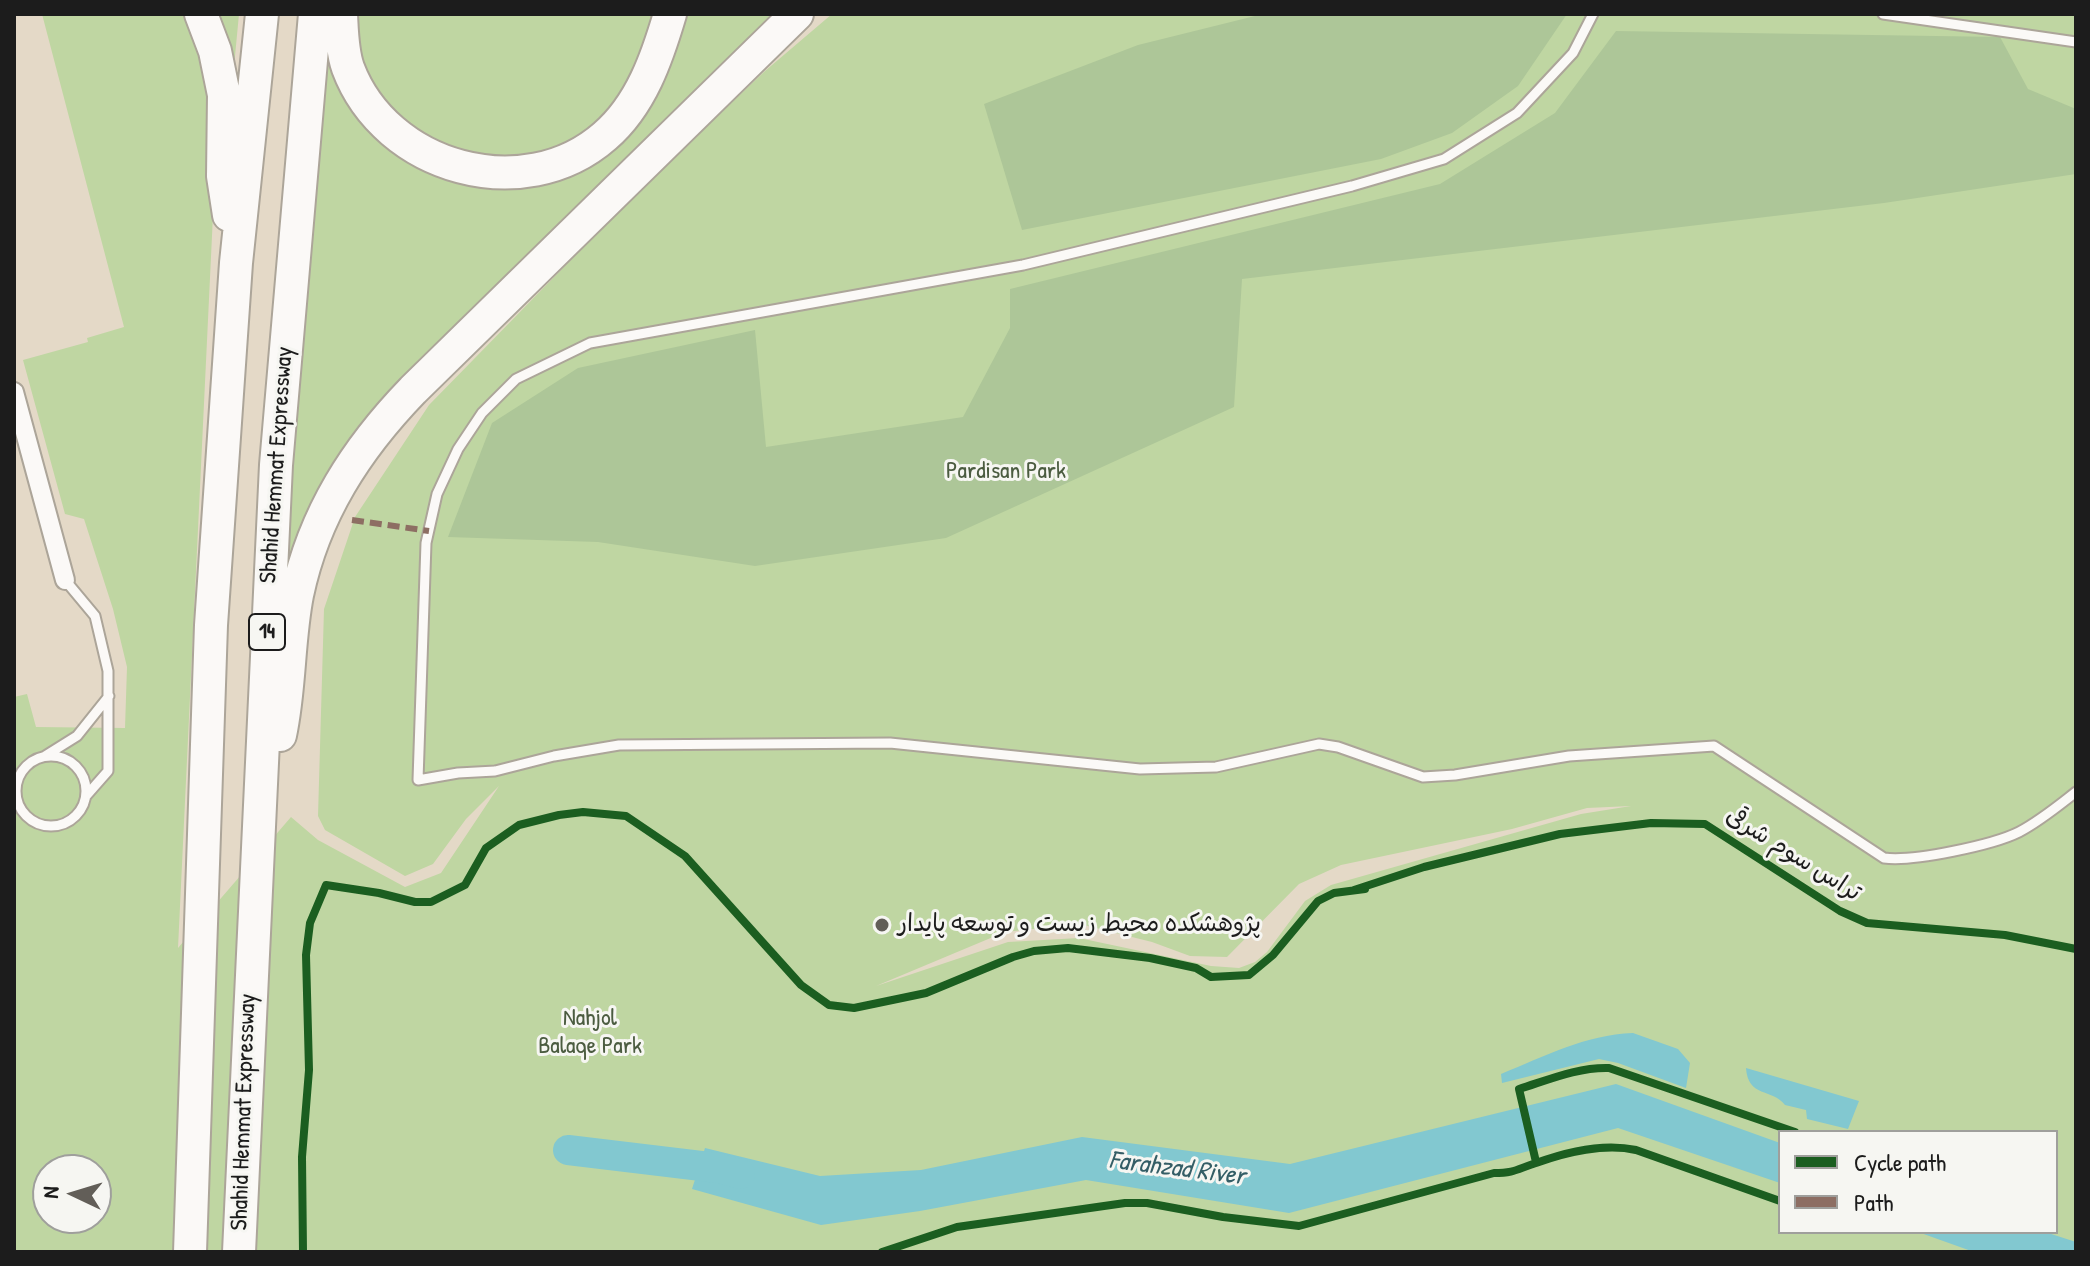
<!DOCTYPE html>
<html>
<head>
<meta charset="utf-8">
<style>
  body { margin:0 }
  #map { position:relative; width:2090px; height:1266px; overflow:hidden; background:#e4d9c7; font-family:"Patrick Hand",sans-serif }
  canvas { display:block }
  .frame { position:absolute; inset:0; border:16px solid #1c1c1c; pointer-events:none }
  .legend { position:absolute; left:1778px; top:1130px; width:280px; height:104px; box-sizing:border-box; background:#f6f6f2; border:2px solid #9f9f9c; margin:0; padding:10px 14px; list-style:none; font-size:24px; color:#1c1c1c }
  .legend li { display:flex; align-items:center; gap:16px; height:40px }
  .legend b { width:40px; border:2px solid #9f9f9c }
  .north { position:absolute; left:32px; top:1154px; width:80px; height:80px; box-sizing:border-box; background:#f6f6f2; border:2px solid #9f9f9c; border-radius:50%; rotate:274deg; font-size:22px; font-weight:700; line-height:32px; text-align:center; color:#1c1c1c }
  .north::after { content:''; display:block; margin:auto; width:28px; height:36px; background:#625e58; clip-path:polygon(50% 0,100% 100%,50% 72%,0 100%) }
</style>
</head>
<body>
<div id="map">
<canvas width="2090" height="1266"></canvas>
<div class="frame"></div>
<ul class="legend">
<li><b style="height:10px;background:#1b5e20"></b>Cycle path</li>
<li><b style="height:10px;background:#8d6e63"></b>Path</li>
</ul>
<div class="north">N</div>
</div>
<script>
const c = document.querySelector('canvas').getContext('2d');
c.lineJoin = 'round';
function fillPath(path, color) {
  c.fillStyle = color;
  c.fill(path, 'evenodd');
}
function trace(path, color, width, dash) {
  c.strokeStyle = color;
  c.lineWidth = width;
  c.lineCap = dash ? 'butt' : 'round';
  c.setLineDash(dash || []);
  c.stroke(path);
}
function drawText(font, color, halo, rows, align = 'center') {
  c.font = font + ' "Patrick Hand","Playpen Sans Arabic",sans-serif';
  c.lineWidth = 6;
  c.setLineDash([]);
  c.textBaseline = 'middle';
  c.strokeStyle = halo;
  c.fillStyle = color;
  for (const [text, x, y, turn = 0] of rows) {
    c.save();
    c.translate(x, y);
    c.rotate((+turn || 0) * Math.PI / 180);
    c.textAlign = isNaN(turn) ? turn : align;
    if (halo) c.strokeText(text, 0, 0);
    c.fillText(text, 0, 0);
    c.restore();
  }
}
fillPath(new Path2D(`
  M 42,14 L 193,14 L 217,131 L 178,948 L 291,817 L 318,840 L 405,887 L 441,873 L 499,786 L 466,819 L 433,864 L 405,876 L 325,830 L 318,816 L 324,609 L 355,517 L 429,405 L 649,180 L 765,71 L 832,14 L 2076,14 L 2076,1252 L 14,1252 L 14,697 L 27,694 L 36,727 L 125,728 L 127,667 L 113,609 L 84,519 L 65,514 L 23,360 L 88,342 L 87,338 L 124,327 ZM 1631,806 L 1581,814 L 1331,885 L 1305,901 L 1267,952 L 1255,962 L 1239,968 L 1211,966 L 1079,938 L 1008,942 L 876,986 L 1005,932 L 1080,924 L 1152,942 L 1190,956 L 1227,957 L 1299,884 L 1341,865 L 1512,829 L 1587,808 ZM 1780,1132 L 2056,1132 L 2056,1232 L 1780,1232 ZM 48,1170 L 96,1170 L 96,1218 L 48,1218 Z
  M 208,14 L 239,14 L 231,98 Z
  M 332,14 L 335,38 L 425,163 L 589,157 L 676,14 L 786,14 L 394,400 L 280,612 L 317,155 Z
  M 358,14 L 661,14 L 616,112 L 551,160 L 448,157 L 379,103 L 353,50 Z`), '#bfd6a2');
fillPath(new Path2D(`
  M 1263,14 L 1567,14 L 1518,86 L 1452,133 L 1381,159 L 1022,230 L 984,104 L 1138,45 Z
  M 1616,31 L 2000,37 L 2028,89 L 2076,109 L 2076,174 L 1884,203 L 1242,279 L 1234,407 L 946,538 L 755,566 L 598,542 L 448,537 L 492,423 L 578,368 L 755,330 L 766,447 L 963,417 L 1010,328 L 1010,289 L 1440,184 L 1555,113 Z`), '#adc698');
fillPath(new Path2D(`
  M 1633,1033 L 1678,1049 L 1690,1063 L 1686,1088 L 1618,1063 L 1599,1059 L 1502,1083 L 1501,1074 C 1545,1056 1585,1035 1633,1033 Z
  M 1746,1068 L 1859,1101 L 1848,1129 L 1807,1119 L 1806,1110 L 1785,1105 C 1772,1088 1748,1098 1746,1068 Z
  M 1616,1084 L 1780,1143 L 1780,1183 L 1618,1128 L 1289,1213 L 1086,1180 L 920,1211 L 821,1225 L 692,1189 L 705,1148 L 820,1176 L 921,1170 L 1082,1137 L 1290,1164 Z
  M 1918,1232 L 2045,1232 L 2076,1242 L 2076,1252 L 1974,1252 Z`), '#82c8d0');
trace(new Path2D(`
  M 568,1150 L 718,1168 L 740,1174`), '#82c8d0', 30);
const service = new Path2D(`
  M 1593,14 L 1573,53 L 1517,113 L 1444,159 L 1352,186 L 1023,265 L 590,343 L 516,379 L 482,413 L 458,449 L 437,494 L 426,543 L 418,780 L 458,773 L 495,771 L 554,756 L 619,745 L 890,743 L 1140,769 L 1216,767 L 1319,744 L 1338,747 L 1423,777 L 1455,775 L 1569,756 L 1714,746 L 1884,858 C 1913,862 1993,845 2019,832 C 2040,821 2058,806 2076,792
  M 1883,14 L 2076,42
  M 65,580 L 95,616 L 108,671 L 108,771 L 86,796
  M16 791a35 35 0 1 1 70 0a35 35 0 1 1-70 0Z
  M 45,756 L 77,736 L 109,696`);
const minor = new Path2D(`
  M 14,392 L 65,580`);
const trunk = new Path2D(`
  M 201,14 L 215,51 L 224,95 L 223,176 L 229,215
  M 341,14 C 342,32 342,51 348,68 C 386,169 524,207 605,136 C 641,105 657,58 670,14
  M 280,735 C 290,689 288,641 297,595 C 314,514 356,449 413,390 L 797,14
  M 190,1252 L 211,625 L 236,263 L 262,14
  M 239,1252 L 276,465 L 315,14`);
trace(service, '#aca599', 13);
trace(minor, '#aca599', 22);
trace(trunk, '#aca599', 36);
trace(service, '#fbf9f7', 9);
trace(minor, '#fbf9f7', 18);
trace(trunk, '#fbf9f7', 32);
trace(new Path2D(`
  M 352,520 L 429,531`), '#8d6e63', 6, [12, 6]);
trace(new Path2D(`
  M 1354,890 L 1424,867 L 1560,834 L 1651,823 L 1705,824 L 1840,911 L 1867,923 L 2005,935 L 2076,949
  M 1536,1162 L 1519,1089 C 1548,1080 1578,1067 1609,1068 L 1795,1132
  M 303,1252 L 302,1157 L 309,1070 L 306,955 L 310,923 L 326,885 L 379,893 L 415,902 L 431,902 L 465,885 L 486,848 L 519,825 L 559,815 L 583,812 L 626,816 L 685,856 L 801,985 L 829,1005 L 854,1008 L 926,993 L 1013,957 L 1034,951 L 1068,948 L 1150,958 L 1196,968 L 1211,977 L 1249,975 L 1273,955 L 1318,901 L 1334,893 L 1365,889
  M 882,1252 L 957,1227 L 1125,1203 L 1147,1203 L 1223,1217 L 1299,1226 L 1494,1173 C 1515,1173 1517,1169 1536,1163 C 1566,1152 1605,1143 1636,1150 L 1780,1201`), '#1b5e20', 8);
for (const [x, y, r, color] of [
  [882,925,8,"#625e58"]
]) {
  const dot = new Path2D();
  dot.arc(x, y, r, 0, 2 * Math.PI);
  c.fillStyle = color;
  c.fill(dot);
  trace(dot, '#f6f6f2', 3);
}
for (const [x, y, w] of [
  [267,632,36]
]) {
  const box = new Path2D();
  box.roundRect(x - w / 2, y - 18, w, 36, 6);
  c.fillStyle = '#f6f6f2';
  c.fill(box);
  trace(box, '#1c1c1c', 2);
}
drawText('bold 22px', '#1c1c1c', null, [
  ["14",267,632]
]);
drawText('24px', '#1c1c1c', '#f6f6f2', [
  ["Shahid Hemmat Expressway",277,465,-86],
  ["تراس سوم شرقی",1793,855,32],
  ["Shahid Hemmat Expressway",244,1112,-88]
]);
drawText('24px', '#4b5c40', '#f6f6f2', [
  ["Pardisan Park",1006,472],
  ["Nahjol",590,1019],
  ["Balaqe Park",590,1047]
]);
drawText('24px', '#1c1c1c', '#f6f6f2', [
  ["پژوهشکده محیط زیست و توسعه پایدار",898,925]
], 'left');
drawText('italic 26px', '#345e66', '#f6f6f2', [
  ["Farahzad River",1177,1169,7]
]);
</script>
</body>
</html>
